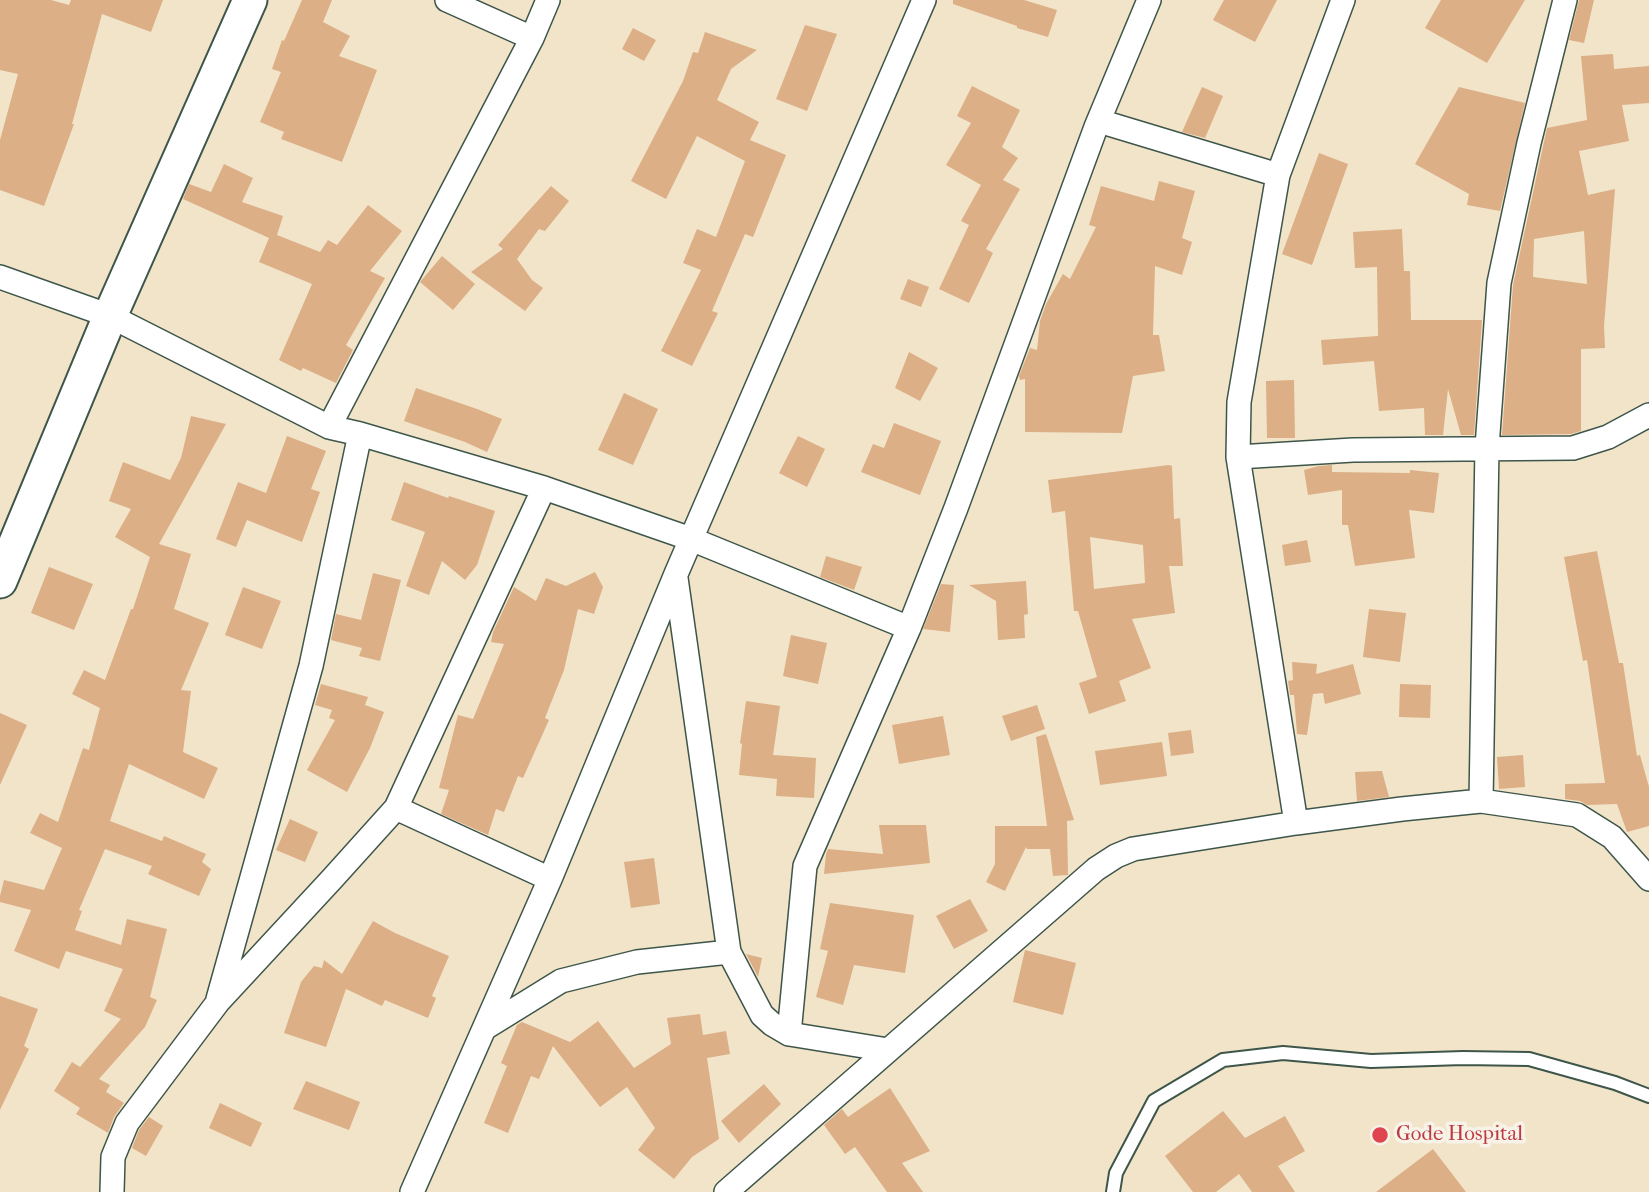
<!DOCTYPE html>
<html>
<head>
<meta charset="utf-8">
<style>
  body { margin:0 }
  canvas { display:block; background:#f1e4c9 }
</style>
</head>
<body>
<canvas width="1649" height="1192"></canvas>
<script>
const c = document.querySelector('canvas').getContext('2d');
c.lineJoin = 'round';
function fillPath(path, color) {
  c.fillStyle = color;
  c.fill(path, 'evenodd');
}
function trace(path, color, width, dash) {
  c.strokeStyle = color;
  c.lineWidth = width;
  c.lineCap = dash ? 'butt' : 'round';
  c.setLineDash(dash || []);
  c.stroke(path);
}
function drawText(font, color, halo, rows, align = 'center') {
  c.font = font + ' "IM FELL French Canon",serif';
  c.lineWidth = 7;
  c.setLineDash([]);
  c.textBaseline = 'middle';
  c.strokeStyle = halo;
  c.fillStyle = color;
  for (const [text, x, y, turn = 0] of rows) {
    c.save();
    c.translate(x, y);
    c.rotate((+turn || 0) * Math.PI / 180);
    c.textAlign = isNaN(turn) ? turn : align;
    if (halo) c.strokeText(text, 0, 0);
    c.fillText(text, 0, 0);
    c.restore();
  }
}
fillPath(new Path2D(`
  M 0,0 L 51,0 L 69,5 L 71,0 L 163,0 L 151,32 L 102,14 L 72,124 L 74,124 L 44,206 L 0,190 L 0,140 L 18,74 L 0,70 Z
  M 302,0 L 332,0 L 323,22 L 350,36 L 339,56 L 377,70 L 342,162 L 281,139 L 284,132 L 260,122 L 281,72 L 272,69 L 282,40 L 284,41 Z
  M 953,0 L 1024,0 L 1057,10 L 1048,37 L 1017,28 L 1017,26 L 953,4 Z
  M 1224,0 L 1277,0 L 1255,42 L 1213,20 Z
  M 1441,0 L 1525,0 L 1487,63 L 1425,28 Z
  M 1579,0 L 1594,0 L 1584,43 L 1569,40 Z
  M 805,25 L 837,34 L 807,111 L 776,99 Z
  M 633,28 L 656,40 L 644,61 L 622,49 Z
  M 705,32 L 757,50 L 731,69 L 717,100 L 759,122 L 750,140 L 786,155 L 753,237 L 745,234 L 712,311 L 718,313 L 692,366 L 661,351 L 701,270 L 683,263 L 697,229 L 716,237 L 745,161 L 697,136 L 666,199 L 631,181 L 683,81 L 693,52 L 698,53 Z
  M 1613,54 L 1614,69 L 1649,66 L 1649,103 L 1622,105 L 1629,141 L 1579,151 L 1588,195 L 1615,189 L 1604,326 L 1605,348 L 1581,349 L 1581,431 L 1571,434 L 1502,435 L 1513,285 L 1547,128 L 1587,120 L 1581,56 ZM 1584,231 L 1587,284 L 1533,277 L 1534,239 Z
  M 972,86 L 1020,110 L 1002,147 L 1018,158 L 1003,180 L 1020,189 L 986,249 L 993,253 L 969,303 L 939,289 L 969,225 L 961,221 L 981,185 L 946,165 L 971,123 L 957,116 Z
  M 1202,87 L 1223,96 L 1205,138 L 1182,132 Z
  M 1459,87 L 1525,103 L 1500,211 L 1467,205 L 1469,194 L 1415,164 Z
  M 1319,153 L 1348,164 L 1312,265 L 1282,254 Z
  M 224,164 L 253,178 L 242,202 L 283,216 L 277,235 L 320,252 L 328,240 L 337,245 L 368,205 L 402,231 L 370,271 L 385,278 L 346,345 L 353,350 L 336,383 L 303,368 L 301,371 L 279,360 L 312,284 L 259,262 L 269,238 L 183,199 L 189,184 L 211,192 Z
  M 1159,181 L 1195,191 L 1182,238 L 1192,242 L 1182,275 L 1155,266 L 1153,335 L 1159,335 L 1165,371 L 1133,376 L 1122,433 L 1025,432 L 1025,379 L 1020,380 L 1019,376 L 1030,348 L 1037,350 L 1040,321 L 1046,304 L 1063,274 L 1070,279 L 1096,227 L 1089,225 L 1101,186 L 1154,201 Z
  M 551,186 L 569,201 L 545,231 L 539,229 L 517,259 L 532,280 L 543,288 L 525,311 L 471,272 L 503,249 L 498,245 Z
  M 1402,229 L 1404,271 L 1410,271 L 1411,320 L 1482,320 L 1474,435 L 1461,435 L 1448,389 L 1443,435 L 1425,435 L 1424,408 L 1379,411 L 1374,361 L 1323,365 L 1321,340 L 1378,336 L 1377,267 L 1355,268 L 1353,232 Z
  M 442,256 L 475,284 L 453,310 L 420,282 Z
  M 908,279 L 929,287 L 921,307 L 900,299 Z
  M 909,352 L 938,368 L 920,401 L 895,388 Z
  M 1294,380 L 1295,438 L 1267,438 L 1266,381 Z
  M 416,388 L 477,409 L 502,419 L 487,452 L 465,442 L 404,421 Z
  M 624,393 L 658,409 L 633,465 L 598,450 Z
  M 191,416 L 226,424 L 159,544 L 191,554 L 174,609 L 209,623 L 181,690 L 191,691 L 183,752 L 218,768 L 204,799 L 129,764 L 110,821 L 162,841 L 164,836 L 206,854 L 202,862 L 211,869 L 199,896 L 148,874 L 152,866 L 105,849 L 79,910 L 82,911 L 75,930 L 121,945 L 127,919 L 167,929 L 150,997 L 157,1000 L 145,1027 L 99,1079 L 110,1085 L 106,1092 L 124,1103 L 114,1117 L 108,1133 L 76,1114 L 80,1108 L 54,1091 L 72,1062 L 80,1067 L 121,1019 L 104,1011 L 123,969 L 66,951 L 59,969 L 14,951 L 31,910 L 0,902 L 0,896 L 4,880 L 44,890 L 62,848 L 30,833 L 40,813 L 58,822 L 83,748 L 89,750 L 100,708 L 72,694 L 84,670 L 105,680 L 131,609 L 133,609 L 150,557 L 115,537 L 131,509 L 109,501 L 123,462 L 170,480 L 181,458 Z
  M 894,423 L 941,441 L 920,495 L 861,472 L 873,444 L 884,448 Z
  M 287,436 L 326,451 L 311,489 L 320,492 L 302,542 L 247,520 L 236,547 L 216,539 L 238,482 L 266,493 Z
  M 798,436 L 825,449 L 807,487 L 779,473 Z
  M 1169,465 L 1172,466 L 1174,519 L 1180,518 L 1183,566 L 1169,566 L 1175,613 L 1132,619 L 1151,668 L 1119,681 L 1126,701 L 1089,714 L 1079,683 L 1097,677 L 1078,611 L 1074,611 L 1065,511 L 1052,513 L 1048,480 ZM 1090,537 L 1143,545 L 1145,583 L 1094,589 Z
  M 1332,465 L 1332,472 L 1410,473 L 1410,470 L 1439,473 L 1434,513 L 1409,510 L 1415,558 L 1355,566 L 1348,525 L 1342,525 L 1342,490 L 1308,495 L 1304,470 L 1319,466 Z
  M 404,482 L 448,498 L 449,496 L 495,511 L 477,565 L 465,580 L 442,561 L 429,595 L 406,586 L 425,532 L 391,520 Z
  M 1307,540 L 1311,562 L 1285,566 L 1282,545 Z
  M 1597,551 L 1619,663 L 1623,663 L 1637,756 L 1640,755 L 1649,787 L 1649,826 L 1627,832 L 1617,804 L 1587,805 L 1580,801 L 1565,799 L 1565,784 L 1605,783 L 1587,660 L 1583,661 L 1564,557 Z
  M 826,556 L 862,567 L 854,590 L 820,577 Z
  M 49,567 L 93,584 L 74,630 L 31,613 Z
  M 595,572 L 603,587 L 594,614 L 578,609 L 564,670 L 545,718 L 549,720 L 523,778 L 518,776 L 504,812 L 496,809 L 488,835 L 441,814 L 449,790 L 439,788 L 458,715 L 473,719 L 504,644 L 491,642 L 493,632 L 514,587 L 536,601 L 546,578 L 566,586 Z
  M 373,573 L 401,580 L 380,661 L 359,656 L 362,648 L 331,640 L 336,614 L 361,620 Z
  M 1026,581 L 1028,614 L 1024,615 L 1025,638 L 998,640 L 996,601 L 969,585 Z
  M 941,584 L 954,585 L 950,632 L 923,629 Z
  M 243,587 L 281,601 L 262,649 L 225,635 Z
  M 1369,609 L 1406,613 L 1400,662 L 1363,657 Z
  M 791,635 L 827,643 L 818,684 L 783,676 Z
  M 1292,662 L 1317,664 L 1316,674 L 1353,664 L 1361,694 L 1325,704 L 1323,693 L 1313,694 L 1307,735 L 1297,734 L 1294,695 L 1290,695 L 1288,681 L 1293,680 Z
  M 321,684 L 368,697 L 365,705 L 384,712 L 370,748 L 347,792 L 307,770 L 335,720 L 329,718 L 332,710 L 315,705 Z
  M 1400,684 L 1431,685 L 1430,718 L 1399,717 Z
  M 746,701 L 780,706 L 773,755 L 816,758 L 814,798 L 776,796 L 777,779 L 739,775 L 742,744 L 740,743 Z
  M 1037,705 L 1045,729 L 1011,741 L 1002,716 Z
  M 0,713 L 27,725 L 0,785 Z
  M 943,716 L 950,755 L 899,764 L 892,725 Z
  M 1191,730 L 1194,753 L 1171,756 L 1168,733 Z
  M 1046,734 L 1074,820 L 1067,821 L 1068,875 L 1053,876 L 1050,849 L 1027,849 L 1026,847 L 1005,891 L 986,882 L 995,864 L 995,826 L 1047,826 L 1036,737 Z
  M 1162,742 L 1167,776 L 1100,785 L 1095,751 Z
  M 1523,755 L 1525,787 L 1499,789 L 1497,757 Z
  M 1382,771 L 1389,797 L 1357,801 L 1355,772 Z
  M 290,819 L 318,832 L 305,862 L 276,850 Z
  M 879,825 L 926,825 L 930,863 L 824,874 L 826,854 L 828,849 L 883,854 Z
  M 654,858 L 660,904 L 631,908 L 624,862 Z
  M 970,899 L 988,931 L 954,949 L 936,916 Z
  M 830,903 L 914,915 L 905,973 L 854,965 L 843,1005 L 816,997 L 828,951 L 820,949 Z
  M 373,921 L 395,933 L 449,956 L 432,996 L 436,998 L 428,1018 L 385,1000 L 382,1006 L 346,989 L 326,1047 L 284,1033 L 301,982 L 314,966 L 322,968 L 324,960 L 342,974 Z
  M 1025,950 L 1076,963 L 1063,1015 L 1013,1002 Z
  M 746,954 L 762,958 L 758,977 Z
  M 0,996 L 38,1009 L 24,1046 L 29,1049 L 0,1110 Z
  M 700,1014 L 703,1035 L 726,1031 L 730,1054 L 707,1058 L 719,1139 L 692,1157 L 674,1179 L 638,1150 L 655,1128 L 627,1087 L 600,1107 L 553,1046 L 539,1079 L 531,1076 L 508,1133 L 484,1123 L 507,1066 L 501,1063 L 517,1025 L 522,1022 L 570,1042 L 598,1021 L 634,1068 L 671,1044 L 667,1018 Z
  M 306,1081 L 360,1102 L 349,1130 L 293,1109 Z
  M 764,1084 L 781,1104 L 739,1143 L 721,1121 Z
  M 890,1088 L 930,1151 L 902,1163 L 923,1192 L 887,1192 L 855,1147 L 845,1154 L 824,1125 L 842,1109 L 848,1117 Z
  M 220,1103 L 262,1123 L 251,1147 L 209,1128 Z
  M 1223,1111 L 1245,1138 L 1285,1116 L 1305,1151 L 1278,1166 L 1295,1192 L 1252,1192 L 1239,1174 L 1216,1192 L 1193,1192 L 1165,1156 Z
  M 149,1117 L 163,1126 L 146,1156 L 132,1148 L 139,1130 Z
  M 1433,1149 L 1466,1192 L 1376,1192 Z`), '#dcaf87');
const lane = new Path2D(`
  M 1113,1192 L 1116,1173 L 1154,1101 L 1223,1060 L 1283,1053 L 1371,1061 L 1463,1058 L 1529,1059 L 1615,1083 L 1649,1096`);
const street = new Path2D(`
  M 447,0 L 532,38
  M 1099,121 L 1278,175
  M 0,277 L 110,316 L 329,427 L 360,434 L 544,488 L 691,539 L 909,628
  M 329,427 L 532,38 L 548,0
  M 1238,457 L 1353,450 L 1573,448 L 1608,437 L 1649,415
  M 676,578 L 729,952 L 762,1015 L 772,1024 L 789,1034 L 888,1050
  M 1481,801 L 1487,447 L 1499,283 L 1529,143 L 1565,0
  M 396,808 L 550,879
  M 1296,823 L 1238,457 L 1239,402 L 1278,175 L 1343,0
  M 218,999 L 311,666 L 360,434
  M 485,1028 L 561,981 L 637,962 L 729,952
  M 789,1034 L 805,866 L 909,628 L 956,508 L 1096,127 L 1149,0
  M 112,1192 L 113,1157 L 127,1123 L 218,1002 L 332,879 L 396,808 L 544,488
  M 412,1192 L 550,879 L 676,574 L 924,0
  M 726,1192 L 1096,869 L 1116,856 L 1133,849 L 1296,823 L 1402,809 L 1481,801 L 1577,815 L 1612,837 L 1649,879`);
const secondary = new Path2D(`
  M 0,581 L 110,316 L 250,0`);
trace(lane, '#3e564a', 16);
trace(street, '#3e564a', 26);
trace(secondary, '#3e564a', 37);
trace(lane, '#fff', 12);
trace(street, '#fff', 23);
trace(secondary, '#fff', 33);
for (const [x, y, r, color] of [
  [1380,1135,9,"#e0444e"]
]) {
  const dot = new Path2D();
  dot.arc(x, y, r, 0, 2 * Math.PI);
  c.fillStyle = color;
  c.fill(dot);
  trace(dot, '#f7f3e8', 2.5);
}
drawText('21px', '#be3a42', '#f7f3e8', [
  ["Gode Hospital",1396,1135]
], 'left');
</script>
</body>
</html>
